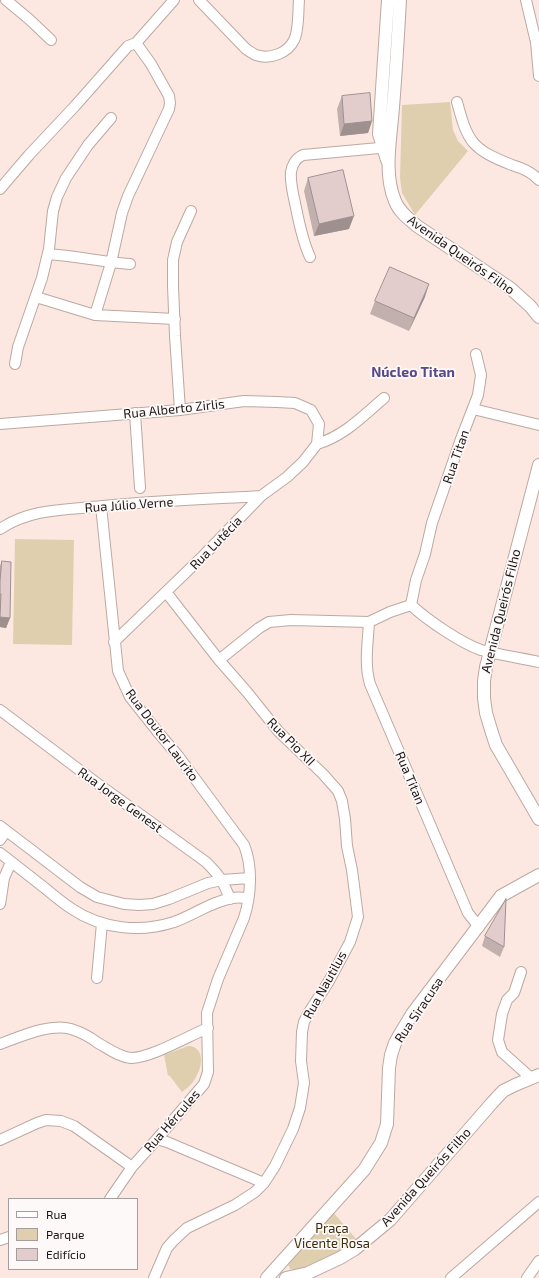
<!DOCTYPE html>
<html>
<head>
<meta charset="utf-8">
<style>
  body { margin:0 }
  #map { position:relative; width:539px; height:1278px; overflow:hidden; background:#fce8e1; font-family:"Exo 2",sans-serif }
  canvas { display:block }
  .legend { position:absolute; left:8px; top:1198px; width:130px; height:72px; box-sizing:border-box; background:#fdf9f8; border:1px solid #a39e9d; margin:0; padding:5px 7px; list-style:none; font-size:12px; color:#1d1614 }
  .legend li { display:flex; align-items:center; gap:8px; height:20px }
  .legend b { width:20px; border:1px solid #a39e9d }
</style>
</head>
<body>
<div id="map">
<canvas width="539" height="1278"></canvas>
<ul class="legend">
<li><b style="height:5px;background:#fff"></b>Rua</li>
<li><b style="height:11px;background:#dfcfae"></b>Parque</li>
<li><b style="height:11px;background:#e2cdcc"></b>Edifício</li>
</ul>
</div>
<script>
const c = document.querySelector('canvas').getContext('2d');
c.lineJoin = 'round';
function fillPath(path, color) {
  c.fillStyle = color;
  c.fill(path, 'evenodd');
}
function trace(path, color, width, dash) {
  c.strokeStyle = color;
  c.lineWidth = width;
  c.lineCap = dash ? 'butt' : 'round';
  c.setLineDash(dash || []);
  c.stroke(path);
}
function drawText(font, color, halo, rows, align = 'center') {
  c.font = font + ' "Exo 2",sans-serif';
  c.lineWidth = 3.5;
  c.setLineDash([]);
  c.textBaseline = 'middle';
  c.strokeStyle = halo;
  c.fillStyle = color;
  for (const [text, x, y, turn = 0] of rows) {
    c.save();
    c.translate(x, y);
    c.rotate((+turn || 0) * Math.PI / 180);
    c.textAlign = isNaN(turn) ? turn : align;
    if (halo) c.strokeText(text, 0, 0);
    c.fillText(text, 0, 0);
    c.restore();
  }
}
fillPath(new Path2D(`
  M 450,102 L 453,130 L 458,141 L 468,151 L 415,215 L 402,193 L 400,178 L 402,105 Z
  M 15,539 L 74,540 L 72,645 L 13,644 Z
  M 188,1046 C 204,1046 203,1065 197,1075 C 194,1082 189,1087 182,1092 L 169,1075 L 168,1076 L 164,1055 Z
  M 333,1212 L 357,1240 C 346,1248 303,1273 290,1269 L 288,1264 Z`), '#dfcfae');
const minor = new Path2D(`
  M 6,0 L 30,20 L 51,40
  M 199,0 L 246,49 C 249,51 253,54 256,55 C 270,60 288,53 294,40 C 299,31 298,11 299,0
  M 526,0 L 536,42 L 539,76
  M 457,102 C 468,143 472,149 512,165 C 522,168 532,172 539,180
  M 0,189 L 29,155 L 75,106 L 128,46 L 136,43
  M 48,254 C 76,256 103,262 130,264
  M 310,257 C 302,240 299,222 295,203 C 293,193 290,183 291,172 C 292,165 296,158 303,155 L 390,147
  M 36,297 L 95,315 L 175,319
  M 95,315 L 111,263 L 122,213 L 128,196 L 169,109 L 170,103 L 169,96 L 151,64 L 136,43 L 174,0
  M 15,364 L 18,347 L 42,278 L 49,249 L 53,211 L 57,197 L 66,178 L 88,145 L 111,118
  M 473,409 L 539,425
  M 180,410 L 175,336 L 173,286 L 173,260 L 177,242 L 191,211
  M 135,413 L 140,488
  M 0,424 L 180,410 L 244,401 L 277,402 L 295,403 L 311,410 L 319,424 L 317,444
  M 317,444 C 344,436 363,416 384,398
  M 101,506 L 118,671 L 130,697 L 157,731 L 179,757 L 244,845 C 253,867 251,896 244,918 L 218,979 L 207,1013 L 208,1072 L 204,1084 L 157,1139 L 132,1167 L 110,1199
  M 0,529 C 32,508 66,510 103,506 C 155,501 208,499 261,496
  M 411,605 L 416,580 L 425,554 L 432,523 L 461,439 L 478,395 L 481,375 L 476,354
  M 411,605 C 427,620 461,643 481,650 C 500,655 520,658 539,662
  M 369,622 C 368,642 364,664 370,684 L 468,913 L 479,927
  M 114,642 L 203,556 L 261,496 L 287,477 L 303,462 L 317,444
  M 219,660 L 259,628 L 269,622 L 291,620 L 369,622 L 390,612 L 411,605
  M 0,710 L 94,781 L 206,862 C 220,876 223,881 230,899
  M 0,826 L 80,887 L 97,897 L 124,904 L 139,905 L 153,904 L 169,899 L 208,883 L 222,880 L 250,878
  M 0,840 L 6,831
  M 0,853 C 14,864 27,874 41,885 C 51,893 61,902 72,909 C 102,929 140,933 174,922 C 194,915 212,901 233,898 C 238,897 243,898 248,898
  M 0,904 L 4,878 L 11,862
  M 521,972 L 514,993 L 507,1000 L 502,1014 L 498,1040 L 502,1052 L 531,1078
  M 97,978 L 102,923
  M 0,1044 C 20,1037 49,1023 71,1029 C 81,1032 90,1037 98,1043 C 109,1049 119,1057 131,1058 C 151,1058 188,1036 208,1028
  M 157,1139 L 167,1142 L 264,1183
  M 0,1140 L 37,1123 L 46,1120 L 61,1121 L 74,1126 L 132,1167
  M 0,1240 L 9,1237
  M 154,1278 L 167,1248 L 174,1240 L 187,1228 L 235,1205 L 255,1192 L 264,1183 L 275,1166 L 293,1129 L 300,1108 L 304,1083 L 301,1061 L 302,1032 L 304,1022 L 308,1014 L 329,981 L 350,942 L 358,917 L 352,870 L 347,846 L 345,819 L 342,801 L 338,791 L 323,774 L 279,732 L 247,692 L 219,660 L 166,592
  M 451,1278 L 539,1202
  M 527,1278 L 539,1261`);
const major = new Path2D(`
  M 400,0 C 398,36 396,71 393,107 C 391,137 383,173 395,201 C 399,212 409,219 417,226 L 510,288 L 530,306 L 539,317
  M 387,160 L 379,134 L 388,0
  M 539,465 L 486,667 L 484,681 L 484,698 L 486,713 L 492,733 L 496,745 L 539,819
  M 267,1278 L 364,1170 L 381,1143 L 387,1124 L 389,1068 L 391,1055 L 395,1043 L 400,1034 L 412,1014 L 501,896 L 539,875
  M 286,1278 L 308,1273 L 340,1258 L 355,1249 L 390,1220 L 491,1104 L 503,1091 L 515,1085 L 539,1075`);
trace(minor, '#bba9a2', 12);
trace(major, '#bba9a2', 14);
trace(minor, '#fff', 10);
trace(major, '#fff', 12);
fillPath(new Path2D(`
  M 342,96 L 372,121 L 368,133 L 340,136 L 337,109 Z
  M 308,178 L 349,229 L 314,236 L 304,191 Z
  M 425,297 L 409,331 L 370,314 L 375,301 Z
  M 2,561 L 10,618 L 6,628 L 0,627 L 0,566 Z
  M 485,936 L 504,947 L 500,957 L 482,946 Z`), '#c2b0af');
fillPath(new Path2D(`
  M 372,121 L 368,133 L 340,136 L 344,124 Z
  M 354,216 L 349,229 L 314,236 L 319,224 Z
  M 429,284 L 425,297 L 409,331 L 414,318 Z
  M 0,617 L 10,618 L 6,628 L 0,627 Z`), '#9e908f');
const building = new Path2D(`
  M 370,93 L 372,121 L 344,124 L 342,96 Z
  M 343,170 L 354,216 L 319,224 L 308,178 Z
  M 390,267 L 429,284 L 414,318 L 375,301 Z
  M 2,561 L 11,562 L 10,618 L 0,617 L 1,594 L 0,594 L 0,582 Z
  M 506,899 L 504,947 L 485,936 Z`);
fillPath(building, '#e2cdcc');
trace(building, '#9e908f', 1);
drawText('13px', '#1d1614', '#fdf9f8', [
  ["Avenida Queirós Filho",461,255,35],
  ["Rua Alberto Zirlis",174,409,-6],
  ["Rua Titan",456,457,-71],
  ["Rua Júlio Verne",129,505,-4],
  ["Rua Lutécia",216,543,-46],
  ["Avenida Queirós Filho",501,611,-76],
  ["Rua Doutor Laurito",162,735,53],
  ["Rua Pio XII",291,742,45],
  ["Rua Titan",410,778,67],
  ["Rua Jorge Genest",120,800,36],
  ["Rua Nautilus",325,985,-61],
  ["Rua Siracusa",419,1010,-56],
  ["Rua Hércules",172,1121,-49],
  ["Avenida Queirós Filho",426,1177,-48]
]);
drawText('13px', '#3b2d0b', '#fdf9f8', [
  ["Praça",332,1229],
  ["Vicente Rosa",332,1244]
]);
drawText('bold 14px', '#584987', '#fdf9f8', [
  ["Núcleo Titan",413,372]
]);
</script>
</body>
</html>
